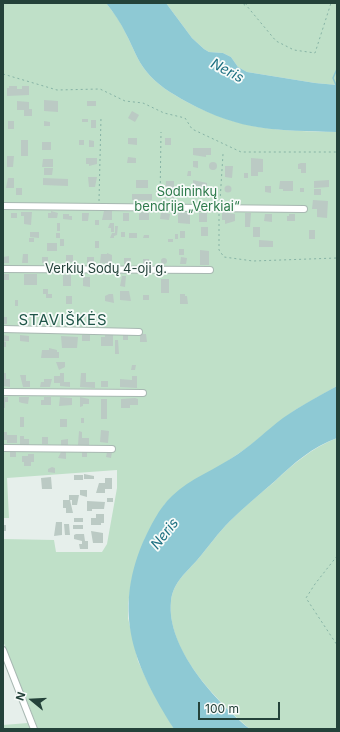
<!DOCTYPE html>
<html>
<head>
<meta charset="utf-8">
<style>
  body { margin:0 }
  #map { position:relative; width:340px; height:732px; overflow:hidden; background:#e6efeb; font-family:Inter,sans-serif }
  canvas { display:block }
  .frame { position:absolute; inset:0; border:4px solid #24423a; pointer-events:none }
  .north { position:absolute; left:12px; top:680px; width:40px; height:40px; -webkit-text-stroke:3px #f7fbf9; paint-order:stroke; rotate:288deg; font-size:11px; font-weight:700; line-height:16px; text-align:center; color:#24423a }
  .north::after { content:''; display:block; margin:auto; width:14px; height:18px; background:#24423a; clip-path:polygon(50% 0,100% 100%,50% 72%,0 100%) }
  .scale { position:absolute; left:198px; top:702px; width:82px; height:18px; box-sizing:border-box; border:2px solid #24423a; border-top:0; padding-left:5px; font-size:12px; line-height:14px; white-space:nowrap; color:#24423a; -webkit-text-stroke:3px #f7fbf9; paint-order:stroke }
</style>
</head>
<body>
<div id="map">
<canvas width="340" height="732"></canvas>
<div class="frame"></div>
<div class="north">N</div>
<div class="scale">100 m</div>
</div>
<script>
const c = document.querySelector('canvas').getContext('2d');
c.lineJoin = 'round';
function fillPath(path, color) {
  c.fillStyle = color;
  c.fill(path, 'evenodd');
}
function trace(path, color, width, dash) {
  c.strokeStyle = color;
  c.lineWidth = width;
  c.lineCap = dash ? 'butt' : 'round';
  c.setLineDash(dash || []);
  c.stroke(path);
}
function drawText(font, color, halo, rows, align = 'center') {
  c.font = font + ' Inter,sans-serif';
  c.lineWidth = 3.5;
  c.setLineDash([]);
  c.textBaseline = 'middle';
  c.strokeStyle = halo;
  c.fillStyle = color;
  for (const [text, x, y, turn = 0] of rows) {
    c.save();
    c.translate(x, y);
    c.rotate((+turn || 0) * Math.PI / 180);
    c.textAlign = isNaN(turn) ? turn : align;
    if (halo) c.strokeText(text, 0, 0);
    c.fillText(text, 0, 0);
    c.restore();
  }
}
fillPath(new Path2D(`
  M 3,3 L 106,3 C 114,13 121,22 126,34 C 133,47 137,60 146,71 C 157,85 171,93 187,102 C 240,130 279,131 337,132 L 337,386 L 295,410 L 248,447 L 165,504 L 145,538 L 132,578 L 128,604 L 128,618 L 138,661 L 150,687 L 174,729 L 38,729 L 3,641 L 3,539 L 54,540 L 56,552 L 102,552 L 107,544 L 117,488 L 117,470 L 7,478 L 9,518 L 3,518 Z
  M 166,3 L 337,3 L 337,85 L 315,83 L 247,72 L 238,67 L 231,57 L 223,53 L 209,52 L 204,49 L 192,38 Z
  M 337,438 L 337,729 L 250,729 C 216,700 166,650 171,601 C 173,582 187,572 198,559 C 209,546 218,533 230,521 C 243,508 258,495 273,483 C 293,464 312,448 337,438 Z
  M 28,723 L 30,729 L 3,729 L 3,725 Z`), '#bfe0c8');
fillPath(new Path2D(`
  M 106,3 L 166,3 L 192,38 L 204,49 L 209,52 L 223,53 L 231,57 L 238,67 L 247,72 L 315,83 L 337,85 L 337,132 C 277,130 242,132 187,102 C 171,93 157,85 146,71 C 137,60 133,47 126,34 C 121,23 114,13 106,3 Z
  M 337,386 L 337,438 C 312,447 294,463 275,481 C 260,494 244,507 230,521 C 218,533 209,546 198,559 C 187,572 173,582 171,601 C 166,648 216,702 250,729 L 174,729 C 135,667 112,615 143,542 C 150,527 159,508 172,496 C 190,478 217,469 238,454 C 254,443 267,430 283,418 C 300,406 319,396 337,386 Z`), '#8ec9d4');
trace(new Path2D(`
  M 336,85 L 333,78 L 337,69`), '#8ec9d4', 1.5);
fillPath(new Path2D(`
  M 9,86 L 17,86 L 17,89 L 22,89 L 22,86 L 29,86 L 29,95 L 7,96 L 7,88 L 9,88 Z
  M 44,100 L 58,101 L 58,112 L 44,111 Z
  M 17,101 L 29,102 L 29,109 L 32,109 L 32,116 L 24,116 L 24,110 L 17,110 Z
  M 87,101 L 96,101 L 96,106 L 87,106 Z
  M 132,111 L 139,115 L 135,122 L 128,118 Z
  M 82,119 L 88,119 L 88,122 L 82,122 Z
  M 91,120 L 96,120 L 96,128 L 91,128 Z
  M 8,121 L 14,121 L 14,129 L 8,129 Z
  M 44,121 L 50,122 L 50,126 L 44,126 Z
  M 128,138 L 137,138 L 137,145 L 128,144 Z
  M 165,138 L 171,138 L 171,145 L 165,145 Z
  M 21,140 L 28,140 L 28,156 L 21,156 Z
  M 79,140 L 84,140 L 84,145 L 79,145 Z
  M 89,140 L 94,141 L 94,147 L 89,147 Z
  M 42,142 L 51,142 L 51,150 L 42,150 Z
  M 193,148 L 211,148 L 211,155 L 206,155 L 206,157 L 193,155 Z
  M 7,156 L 14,156 L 13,167 L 7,167 Z
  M 128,157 L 136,158 L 136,163 L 127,163 Z
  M 86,158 L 97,158 L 97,164 L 89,166 L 89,164 L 86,164 Z
  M 251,158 L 263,159 L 263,172 L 258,172 L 258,176 L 251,176 Z
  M 43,159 L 53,159 L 53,167 L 42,167 Z
  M 193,161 L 198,161 L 198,168 L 193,167 Z
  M209 166a4 4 0 1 1 8 0a4 4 0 1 1-8 0Z
  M 301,163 L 306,163 L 306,173 L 301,173 L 301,169 L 298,169 L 298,164 Z
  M 225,166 L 233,166 L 232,178 L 225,177 Z
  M 44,168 L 53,168 L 52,175 L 44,175 Z
  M 188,171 L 191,171 L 191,176 L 187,176 Z
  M 244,173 L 248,173 L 248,178 L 244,178 Z
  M 88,177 L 97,177 L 95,187 L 89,187 Z
  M 8,178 L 14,178 L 14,188 L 6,188 Z
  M 43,178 L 68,179 L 68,186 L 43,185 Z
  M 136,180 L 148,180 L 148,188 L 136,188 Z
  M 193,180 L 207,183 L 207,193 L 198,193 L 198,188 L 193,188 Z
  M 329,180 L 329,187 L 314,188 L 314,181 Z
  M 166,181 L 174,181 L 174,198 L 165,198 Z
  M 280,181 L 293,181 L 293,191 L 283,191 L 283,189 L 279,189 Z
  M224.5 189a3.5 3.5 0 1 1 7 0a3.5 3.5 0 1 1-7 0Z
  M 265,186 L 271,186 L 271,193 L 265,192 Z
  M 16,188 L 22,188 L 22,195 L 16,195 Z
  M 300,188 L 304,188 L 304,192 L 300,192 Z
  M 314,189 L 321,189 L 321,195 L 314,195 Z
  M 132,194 L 152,194 L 152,200 L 132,200 Z
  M 313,200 L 328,201 L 327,218 L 317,217 L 317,209 L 312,209 Z
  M 51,211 L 58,213 L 57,218 L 48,218 L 48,213 L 51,213 Z
  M 104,211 L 112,211 L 112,220 L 102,220 Z
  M 21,212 L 32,212 L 31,225 L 24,224 L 24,216 L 21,216 Z
  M 142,212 L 149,213 L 149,220 L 139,220 L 139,214 Z
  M 161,212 L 170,214 L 169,220 L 160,219 Z
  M 178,212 L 190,213 L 190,224 L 178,223 Z
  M 222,212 L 235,214 L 235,221 L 225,224 L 225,220 L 222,220 Z
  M 11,213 L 17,213 L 17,218 L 11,218 Z
  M 82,213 L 89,213 L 88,221 L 82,221 Z
  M 123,213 L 129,213 L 129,221 L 123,221 Z
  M 199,213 L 207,213 L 207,222 L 199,222 Z
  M 245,213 L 251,213 L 250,227 L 245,227 Z
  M 63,214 L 69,214 L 69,216 L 72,216 L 72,220 L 63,219 Z
  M 265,214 L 272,214 L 272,222 L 264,221 Z
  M 289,214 L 295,214 L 295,221 L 287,221 L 287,216 L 289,216 Z
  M 95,220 L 99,220 L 99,225 L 95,225 Z
  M 57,223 L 60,223 L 60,231 L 57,231 Z
  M 110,223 L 114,223 L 114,232 L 111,232 L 111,228 L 108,228 Z
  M 115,226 L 118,226 L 117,235 L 114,236 L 114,238 L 110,238 L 112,233 L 115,233 Z
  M 201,227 L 208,227 L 208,236 L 201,236 Z
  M 253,227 L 260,227 L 260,237 L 253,237 Z
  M 309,230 L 315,230 L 315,239 L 309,239 Z
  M 180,231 L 185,231 L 185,238 L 180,238 Z
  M 30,232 L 39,232 L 39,238 L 30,237 Z
  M 121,232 L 125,232 L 125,237 L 121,237 Z
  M 56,233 L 60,233 L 60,238 L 56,238 Z
  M 129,233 L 137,233 L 137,238 L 129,238 Z
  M 175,234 L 178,234 L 178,239 L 175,239 Z
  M 144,235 L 149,235 L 149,238 L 143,238 Z
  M 29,238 L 34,238 L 34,242 L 29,242 Z
  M 60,239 L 64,239 L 64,246 L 60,246 Z
  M 168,239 L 173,239 L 173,242 L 168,242 Z
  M 259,240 L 273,241 L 273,247 L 259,247 Z
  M 95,241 L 99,241 L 99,248 L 95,248 Z
  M 47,243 L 57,243 L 57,251 L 47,251 Z
  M 179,249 L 184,249 L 184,255 L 179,255 Z
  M 200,250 L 209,251 L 209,265 L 200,265 Z
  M 107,253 L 112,255 L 112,264 L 100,263 L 101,254 L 107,254 Z
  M 23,254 L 28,254 L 28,263 L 22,263 Z
  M 66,255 L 73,255 L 73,262 L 66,262 Z
  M 9,256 L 9,263 L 3,263 L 3,257 Z
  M 42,257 L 48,257 L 48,263 L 42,263 Z
  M 87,257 L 94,257 L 94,264 L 87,264 Z
  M 181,257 L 187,258 L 186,264 L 180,264 Z
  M161 261a3 3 0 1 1 6 0a3 3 0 1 1-6 0Z
  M 124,258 L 131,258 L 130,264 L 124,264 Z
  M 143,259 L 149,259 L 149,264 L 143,264 Z
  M 3,274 L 9,274 L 9,280 L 3,280 Z
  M 24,274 L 37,274 L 37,285 L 24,285 Z
  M 63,275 L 71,275 L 71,286 L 63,286 Z
  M 122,276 L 126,276 L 125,287 L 120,286 Z
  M 83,277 L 90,277 L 90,287 L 83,286 Z
  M 161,279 L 169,279 L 169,293 L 161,293 Z
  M 43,289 L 48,289 L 48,294 L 52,294 L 52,298 L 46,298 L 46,294 L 43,294 Z
  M 120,291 L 129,291 L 131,301 L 120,300 Z
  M 109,294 L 113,294 L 114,303 L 105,301 L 105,296 Z
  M 180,294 L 185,294 L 185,296 L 187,296 L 188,304 L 180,304 Z
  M 143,295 L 149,295 L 149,300 L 143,300 Z
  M 66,296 L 72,296 L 72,304 L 66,304 Z
  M 15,300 L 18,300 L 18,306 L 15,306 Z
  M 24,316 L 28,317 L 30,325 L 23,325 Z
  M 3,317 L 7,317 L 7,324 L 3,324 Z
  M 105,334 L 113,334 L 113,346 L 101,346 L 101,337 L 105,337 Z
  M 123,334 L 128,334 L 128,340 L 123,340 Z
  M 140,334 L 146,334 L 147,342 L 140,342 Z
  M 3,335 L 9,336 L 9,341 L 3,341 Z
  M 20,335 L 29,336 L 29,342 L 20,341 Z
  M 82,335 L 90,335 L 90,341 L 82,341 Z
  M 61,336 L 78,337 L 77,348 L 62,348 Z
  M 115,340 L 118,340 L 119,354 L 115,354 Z
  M 3,341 L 6,342 L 6,347 L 3,347 Z
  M 49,348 L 57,350 L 57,352 L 59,352 L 59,358 L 41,358 L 42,350 L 49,350 Z
  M 56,362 L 65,362 L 65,367 L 59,370 Z
  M 132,365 L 136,365 L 135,370 L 131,370 Z
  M 3,373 L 6,373 L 6,379 L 10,379 L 10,387 L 3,386 Z
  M 60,373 L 64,373 L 64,382 L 70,382 L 70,387 L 60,386 L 60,383 L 54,383 L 54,376 L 60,376 Z
  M 81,373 L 86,373 L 86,382 L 95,382 L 95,388 L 80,387 Z
  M 20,375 L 26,375 L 26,381 L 30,381 L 30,387 L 23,387 Z
  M 132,376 L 137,376 L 137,388 L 120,387 L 120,379 L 132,380 Z
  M 44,379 L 52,379 L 50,387 L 40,387 L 41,382 L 44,382 Z
  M 101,381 L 108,381 L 108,387 L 101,387 Z
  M 3,397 L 8,397 L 8,402 L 5,402 L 5,408 L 3,408 Z
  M 19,397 L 29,397 L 28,404 L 22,403 L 19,402 Z
  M 44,397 L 51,397 L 51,405 L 41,405 L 41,400 L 44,400 Z
  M 60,397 L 72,398 L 72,405 L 59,406 Z
  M 80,397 L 89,399 L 89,404 L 83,404 L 83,406 L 80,407 Z
  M 135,398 L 138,399 L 138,405 L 130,405 L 130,408 L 121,408 L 121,399 Z
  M 101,399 L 107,399 L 107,419 L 101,419 Z
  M 20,417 L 24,417 L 24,427 L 20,427 Z
  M 81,418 L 84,418 L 84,423 L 81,423 Z
  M 60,419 L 67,419 L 67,427 L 60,427 Z
  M 101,430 L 109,431 L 108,443 L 100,442 Z
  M 79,431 L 82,432 L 82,438 L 89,438 L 89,445 L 78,445 Z
  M 3,432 L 7,432 L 7,435 L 17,435 L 17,443 L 7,443 L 7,440 L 3,440 Z
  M 20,436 L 24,436 L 24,439 L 29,439 L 29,445 L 20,445 Z
  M 42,437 L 48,437 L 48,444 L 42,444 Z
  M 68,439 L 68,445 L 61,445 L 61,440 Z
  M 10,451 L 16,451 L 16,457 L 10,457 Z
  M 61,452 L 66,452 L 66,459 L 58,458 Z
  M 82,452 L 87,452 L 87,457 L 82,457 Z
  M 107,452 L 112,452 L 111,458 L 106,457 Z
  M 28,454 L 34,454 L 34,462 L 31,462 L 31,466 L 24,466 L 24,462 L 22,462 L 22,456 L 28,456 Z
  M 52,467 L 55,468 L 55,473 L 48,472 L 48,469 Z
  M 84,474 L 94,476 L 94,479 L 84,479 Z
  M 74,475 L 83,475 L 83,480 L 74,480 Z
  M 51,477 L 52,489 L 42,489 L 41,478 Z
  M 105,478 L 112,478 L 112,489 L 105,489 L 105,493 L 96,493 L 99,483 L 105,483 Z
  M 80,490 L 87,490 L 87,497 L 80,495 Z
  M 69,495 L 79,495 L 77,505 L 72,505 L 72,500 L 69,500 Z
  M 107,498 L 113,498 L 113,502 L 107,502 Z
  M 63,500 L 70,500 L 73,513 L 66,513 L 66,508 L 63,508 Z
  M 87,501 L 105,502 L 104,509 L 92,509 L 92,511 L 87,511 Z
  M 96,514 L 104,514 L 104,523 L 101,523 L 101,525 L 91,525 L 91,518 L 96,518 Z
  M 74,518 L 83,518 L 83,522 L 74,522 Z
  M 56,522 L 62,522 L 62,535 L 54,536 Z
  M 64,524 L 69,524 L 70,535 L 65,535 Z
  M 3,525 L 6,525 L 6,531 L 3,531 Z
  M 73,525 L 83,525 L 83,529 L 73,529 Z
  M 91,531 L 103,533 L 103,543 L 93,543 Z
  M 76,534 L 84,534 L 85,541 L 88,541 L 88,549 L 80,549 L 79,544 L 82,544 L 82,541 L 74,539 L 74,535 Z`), '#bbcac4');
const minor = new Path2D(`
  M 3,206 L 304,209
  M 3,269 L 210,270
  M 3,329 L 139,332
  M 3,392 L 143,393
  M 3,448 L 112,449
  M 3,650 L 34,729`);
trace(minor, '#a8b8b2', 8);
trace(new Path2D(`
  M 239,3 L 245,5
  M 247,3 L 246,5 L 276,41 L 294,50 L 315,53 L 331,3
  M 3,74 L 57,90 L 100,89 L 125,101 L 143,103 L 164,113 L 185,118 L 192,129 L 241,152 L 337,152
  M 99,201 L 101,117
  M 220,201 L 223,154
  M 160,203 L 161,132
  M 219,214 L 219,250 L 224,257 L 253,261 L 337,258
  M 337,556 L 315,584 L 306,598 L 337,645`), '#86b3a5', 1, [2, 3]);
trace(minor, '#fff', 6);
drawText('13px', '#2d7a4b', '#f7fbf9', [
  ["Sodininkų",187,192],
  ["bendrija „Verkiai“",187,207]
]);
drawText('13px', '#24423a', '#f7fbf9', [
  ["Verkių Sodų 4-oji g.",106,269]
]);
drawText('italic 14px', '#1c6f80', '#f7fbf9', [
  ["Neris",227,71,28],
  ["Neris",165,534,-52]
]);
c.letterSpacing = '1px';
drawText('15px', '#1f5548', '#f7fbf9', [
  ["STAVIŠKĖS",63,320]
]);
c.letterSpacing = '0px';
</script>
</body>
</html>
